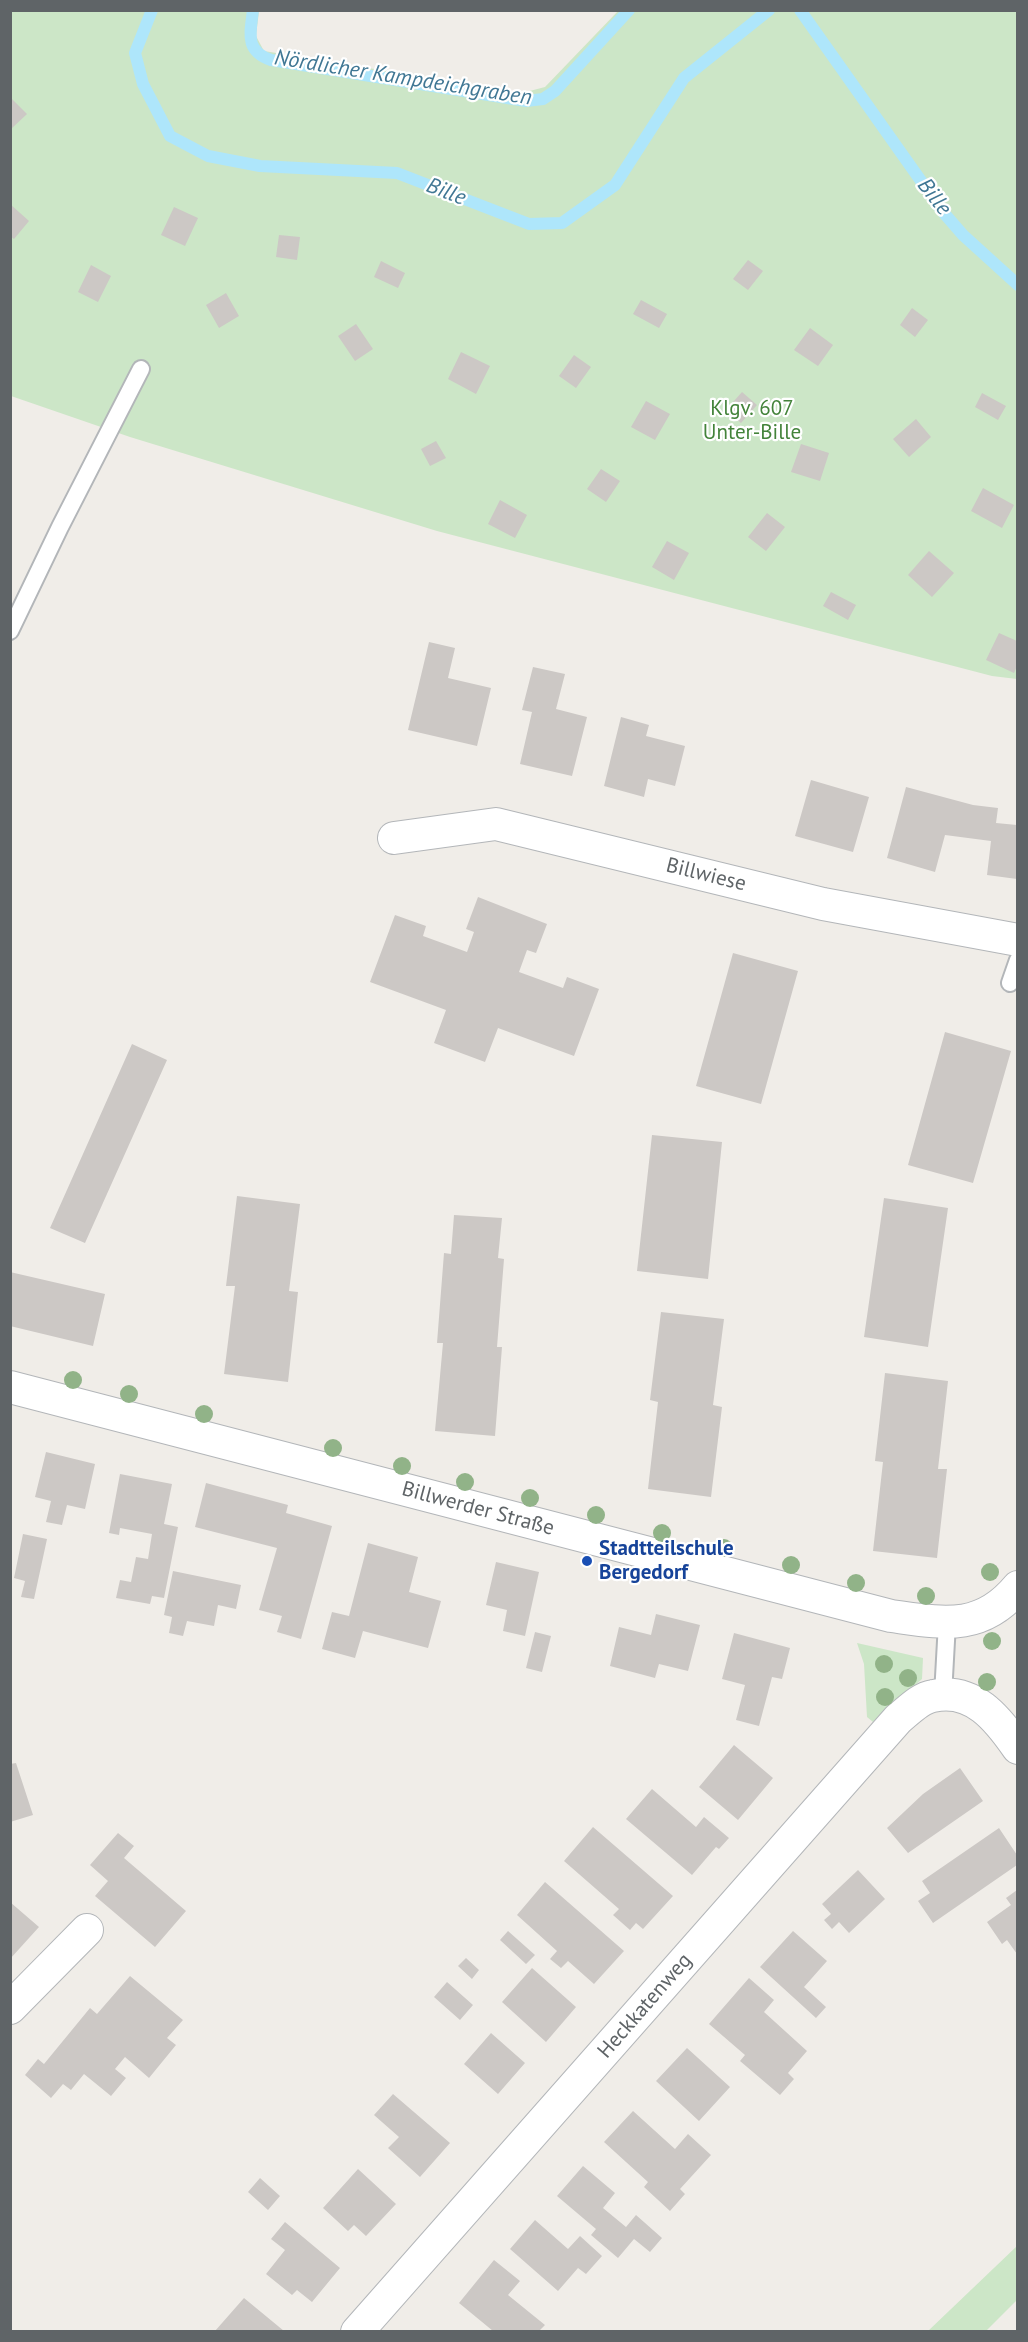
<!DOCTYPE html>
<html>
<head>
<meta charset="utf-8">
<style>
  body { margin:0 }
  #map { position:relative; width:1028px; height:2342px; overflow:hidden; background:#f0ede8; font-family:"PT Sans",sans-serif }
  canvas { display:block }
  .frame { position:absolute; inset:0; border:12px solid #5f6467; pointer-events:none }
</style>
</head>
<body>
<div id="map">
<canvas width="1028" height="2342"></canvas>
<div class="frame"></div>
</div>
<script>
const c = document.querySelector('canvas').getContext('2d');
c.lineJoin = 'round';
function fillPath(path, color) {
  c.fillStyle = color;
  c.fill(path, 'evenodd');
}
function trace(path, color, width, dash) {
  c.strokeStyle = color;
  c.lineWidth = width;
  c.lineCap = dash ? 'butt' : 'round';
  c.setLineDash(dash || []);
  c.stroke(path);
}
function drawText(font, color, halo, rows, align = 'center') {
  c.font = font + ' "PT Sans",sans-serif';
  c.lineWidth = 4.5;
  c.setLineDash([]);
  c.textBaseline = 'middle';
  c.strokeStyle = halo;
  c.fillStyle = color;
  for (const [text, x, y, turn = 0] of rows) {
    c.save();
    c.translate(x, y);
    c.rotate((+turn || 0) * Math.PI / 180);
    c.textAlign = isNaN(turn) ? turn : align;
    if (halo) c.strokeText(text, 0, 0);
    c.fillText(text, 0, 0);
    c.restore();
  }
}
fillPath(new Path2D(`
  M 11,11 L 259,11 L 256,36 L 264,51 L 522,93 L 545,87 L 618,11 L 1017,11 L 1017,679 L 992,676 L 437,531 L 130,437 L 11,396 Z
  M 857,1643 L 923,1658 L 922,1679 L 873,1722 L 867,1717 L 864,1664 Z
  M 1017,2246 L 1017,2300 L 986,2331 L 928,2331 Z`), '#cce6c7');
trace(new Path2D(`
  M 152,10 L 135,53 L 143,84 L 170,136 L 208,156 L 260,166 L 397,173 L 529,224 L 562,223 L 615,185 L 684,78 L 769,10
  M 253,10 C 250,34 245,51 271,60 L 526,101 L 543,99 L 555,91 L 629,10
  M 800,10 L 943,212 L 963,235 L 1018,285`), '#aee6fb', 12);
fillPath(new Path2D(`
  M 10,97 L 27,114 L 10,130 Z
  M 10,204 L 29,221 L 14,239 L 10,236 Z
  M 174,207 L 198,218 L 185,246 L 161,235 Z
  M 279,235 L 300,237 L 297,260 L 276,257 Z
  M 748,260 L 763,271 L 748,290 L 733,279 Z
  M 381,261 L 405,273 L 398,288 L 374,277 Z
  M 91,265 L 111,276 L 98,302 L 78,292 Z
  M 226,293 L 239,316 L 219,328 L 206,305 Z
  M 641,300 L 667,314 L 659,328 L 633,314 Z
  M 912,308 L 928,320 L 915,337 L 900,325 Z
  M 356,324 L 373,349 L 355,361 L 338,336 Z
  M 810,328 L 833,345 L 818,366 L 794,350 Z
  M 461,352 L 490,366 L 476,394 L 448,379 Z
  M 574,355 L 591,367 L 576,388 L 559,376 Z
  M 742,392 L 757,405 L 741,423 L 726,410 Z
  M 982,393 L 1006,406 L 998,420 L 975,407 Z
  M 646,401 L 670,414 L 655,440 L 631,427 Z
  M 916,419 L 931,437 L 909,457 L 893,439 Z
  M 436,441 L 446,458 L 430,466 L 421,449 Z
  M 801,444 L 829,453 L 820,481 L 791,472 Z
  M 601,469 L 620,481 L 606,502 L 587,489 Z
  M 983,488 L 1014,505 L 1002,528 L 971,511 Z
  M 500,500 L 527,515 L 515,538 L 488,524 Z
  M 767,513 L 785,527 L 766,551 L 748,537 Z
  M 667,541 L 689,553 L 674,580 L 652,567 Z
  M 929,551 L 954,573 L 932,597 L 908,575 Z
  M 831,592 L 856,605 L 848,620 L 823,606 Z
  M 999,633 L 1017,641 L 1017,666 L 1014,673 L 986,660 Z
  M 429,642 L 455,648 L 448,678 L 491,688 L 477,746 L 408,730 Z
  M 533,667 L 565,674 L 556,709 L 587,717 L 572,776 L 520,764 L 532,712 L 522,710 Z
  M 621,717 L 649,725 L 646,736 L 685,746 L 675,786 L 648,779 L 644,797 L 604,786 Z
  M 811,780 L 869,797 L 853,852 L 795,836 Z
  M 906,787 L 973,805 L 998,808 L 996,823 L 1017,825 L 1017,879 L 987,875 L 991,841 L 945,835 L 935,872 L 887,858 Z
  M 478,897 L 547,924 L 536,953 L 527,950 L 519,972 L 563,988 L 567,977 L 599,989 L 574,1056 L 498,1028 L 485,1062 L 434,1043 L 446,1010 L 370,982 L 395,915 L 426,926 L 423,936 L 467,952 L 474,932 L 466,929 Z
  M 733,953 L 798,971 L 761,1104 L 696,1086 Z
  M 945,1032 L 1011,1051 L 973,1183 L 908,1165 Z
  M 132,1044 L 167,1060 L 85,1243 L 50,1228 Z
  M 652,1135 L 722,1142 L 708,1279 L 637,1271 Z
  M 237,1196 L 300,1204 L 289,1291 L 298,1292 L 288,1382 L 224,1374 L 235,1286 L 226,1286 Z
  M 884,1198 L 948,1208 L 928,1347 L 864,1337 Z
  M 454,1215 L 502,1218 L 498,1258 L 504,1259 L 497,1347 L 502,1347 L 495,1436 L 435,1431 L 443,1343 L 437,1343 L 444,1253 L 451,1254 Z
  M 10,1272 L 105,1294 L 93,1346 L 10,1326 Z
  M 661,1312 L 724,1319 L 713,1405 L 722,1407 L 711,1497 L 648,1489 L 658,1402 L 650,1400 Z
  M 885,1373 L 948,1381 L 938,1469 L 947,1469 L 937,1558 L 873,1551 L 883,1462 L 875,1461 Z
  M 46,1452 L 95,1464 L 85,1509 L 67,1505 L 62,1525 L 46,1522 L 51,1501 L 35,1497 Z
  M 120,1474 L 172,1484 L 164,1524 L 178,1527 L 164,1598 L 152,1596 L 150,1604 L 116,1598 L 120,1580 L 131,1582 L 136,1557 L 148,1559 L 152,1534 L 120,1528 L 119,1535 L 109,1533 Z
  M 206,1483 L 288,1505 L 286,1513 L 332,1526 L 301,1639 L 277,1632 L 282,1616 L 259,1610 L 277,1548 L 195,1527 Z
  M 23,1534 L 47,1539 L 34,1599 L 21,1597 L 25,1581 L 14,1578 Z
  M 368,1543 L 418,1557 L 409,1592 L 441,1601 L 428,1648 L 363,1631 L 355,1658 L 322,1649 L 332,1612 L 349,1616 Z
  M 496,1562 L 539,1572 L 525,1636 L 503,1631 L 507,1610 L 486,1605 Z
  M 173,1571 L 241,1585 L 236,1609 L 218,1605 L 214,1626 L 187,1621 L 183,1636 L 169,1633 L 172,1617 L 164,1615 Z
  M 656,1614 L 700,1625 L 688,1671 L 659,1664 L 655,1678 L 610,1666 L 619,1627 L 651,1635 Z
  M 535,1632 L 551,1636 L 542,1672 L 526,1668 Z
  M 734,1633 L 790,1648 L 782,1679 L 772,1677 L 759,1726 L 736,1720 L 745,1685 L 722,1679 Z
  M 734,1745 L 773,1778 L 738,1820 L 699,1787 Z
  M 16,1763 L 33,1815 L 10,1822 L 10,1764 Z
  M 960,1768 L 983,1801 L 908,1853 L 887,1828 L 923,1794 Z
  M 652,1789 L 696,1827 L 704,1817 L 729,1838 L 719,1849 L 716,1847 L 692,1875 L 626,1819 Z
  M 593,1827 L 673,1896 L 643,1929 L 636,1923 L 630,1930 L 613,1915 L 619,1909 L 564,1861 Z
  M 999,1828 L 1017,1855 L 1017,1865 L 933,1923 L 918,1901 L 930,1893 L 922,1881 Z
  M 118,1833 L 134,1846 L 124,1858 L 186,1911 L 155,1947 L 95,1896 L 108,1881 L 90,1865 Z
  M 858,1870 L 885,1899 L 849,1933 L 839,1922 L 832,1929 L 824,1920 L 831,1914 L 822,1904 Z
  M 545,1882 L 624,1951 L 594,1984 L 568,1961 L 561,1968 L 550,1959 L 557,1951 L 517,1915 Z
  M 1017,1890 L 1017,1954 L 1007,1940 L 1002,1944 L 987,1922 L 1011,1905 L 1006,1898 Z
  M 10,1902 L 39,1927 L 10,1959 Z
  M 508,1931 L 535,1955 L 526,1964 L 500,1940 Z
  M 793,1931 L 827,1961 L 804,1987 L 826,2007 L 816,2018 L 760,1967 Z
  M 466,1958 L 479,1970 L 472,1979 L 458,1966 Z
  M 532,1968 L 576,2007 L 546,2042 L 502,2002 Z
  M 130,1976 L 183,2020 L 167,2038 L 176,2045 L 149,2078 L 125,2057 L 115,2069 L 126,2078 L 111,2096 L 84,2074 L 71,2090 L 63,2084 L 51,2098 L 25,2075 L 38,2059 L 44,2064 L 90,2008 L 97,2014 Z
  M 749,1978 L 774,2000 L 764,2012 L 807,2051 L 788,2073 L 794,2079 L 780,2095 L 740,2061 L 745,2055 L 709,2024 Z
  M 447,1982 L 473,2005 L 460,2020 L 434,1997 Z
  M 491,2033 L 525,2063 L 498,2094 L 464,2064 Z
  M 687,2048 L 730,2087 L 699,2121 L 656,2081 Z
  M 393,2094 L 450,2143 L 420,2177 L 388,2148 L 399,2137 L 374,2115 Z
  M 633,2111 L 675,2149 L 688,2134 L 711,2155 L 680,2189 L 685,2194 L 670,2211 L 644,2187 L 648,2182 L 604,2142 Z
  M 583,2166 L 615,2193 L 603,2208 L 626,2227 L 636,2215 L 662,2238 L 650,2252 L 634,2239 L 618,2258 L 591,2235 L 596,2229 L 557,2196 Z
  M 358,2169 L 396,2204 L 366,2236 L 354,2225 L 348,2231 L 323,2208 Z
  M 260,2178 L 280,2196 L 268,2210 L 248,2192 Z
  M 535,2220 L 568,2249 L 580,2236 L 602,2256 L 586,2274 L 578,2268 L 558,2291 L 510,2249 Z
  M 285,2222 L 340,2268 L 312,2302 L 297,2290 L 292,2295 L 266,2274 L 285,2250 L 271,2239 Z
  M 494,2260 L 520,2281 L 508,2295 L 545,2325 L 539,2331 L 493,2331 L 459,2303 Z
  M 244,2298 L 284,2331 L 215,2331 Z`), '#ccc8c5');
const lane = new Path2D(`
  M 10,631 L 60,527 L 141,369
  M 1010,983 L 1018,960
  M 943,1695 L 947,1623`);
const street = new Path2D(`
  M 394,838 L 496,824 L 823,904 L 1018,940
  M 10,1387 L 891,1616 C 942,1623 981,1632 1018,1587
  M 10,2008 L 87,1930
  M 357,2332 L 898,1719 C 908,1711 920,1698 933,1696 C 973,1687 998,1719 1018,1748`);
trace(lane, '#b3b6b9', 20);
trace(street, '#b3b6b9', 34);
trace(lane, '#fff', 16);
trace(street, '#fff', 32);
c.fillStyle = '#91b388';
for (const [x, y] of [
  [73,1380],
  [129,1394],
  [204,1414],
  [333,1448],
  [402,1466],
  [465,1482],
  [530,1498],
  [596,1515],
  [662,1533],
  [724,1548],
  [791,1565],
  [990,1572],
  [856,1583],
  [926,1596],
  [992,1641],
  [884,1664],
  [908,1678],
  [987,1682],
  [885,1697]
]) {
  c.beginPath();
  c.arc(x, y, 9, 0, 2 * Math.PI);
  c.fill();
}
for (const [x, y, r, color] of [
  [587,1561,6,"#1a4fb4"]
]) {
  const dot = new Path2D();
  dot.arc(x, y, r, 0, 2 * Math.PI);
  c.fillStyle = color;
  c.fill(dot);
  trace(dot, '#fff', 2);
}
drawText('21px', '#43833a', '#fff', [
  ["Klgv. 607",752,409],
  ["Unter-Bille",752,433]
]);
drawText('21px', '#5f6467', '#fff', [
  ["Billwiese",706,875,14],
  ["Billwerder Straße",478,1509,15],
  ["Heckkatenweg",645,2006,-49]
]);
drawText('bold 21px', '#164399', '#fff', [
  ["Stadtteilschule",599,1549],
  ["Bergedorf",599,1573]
], 'left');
drawText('italic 22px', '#407794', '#fff', [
  ["Nördlicher Kampdeichgraben",403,78,9],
  ["Bille",446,192,21],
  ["Bille",934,197,52]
]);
</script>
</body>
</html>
